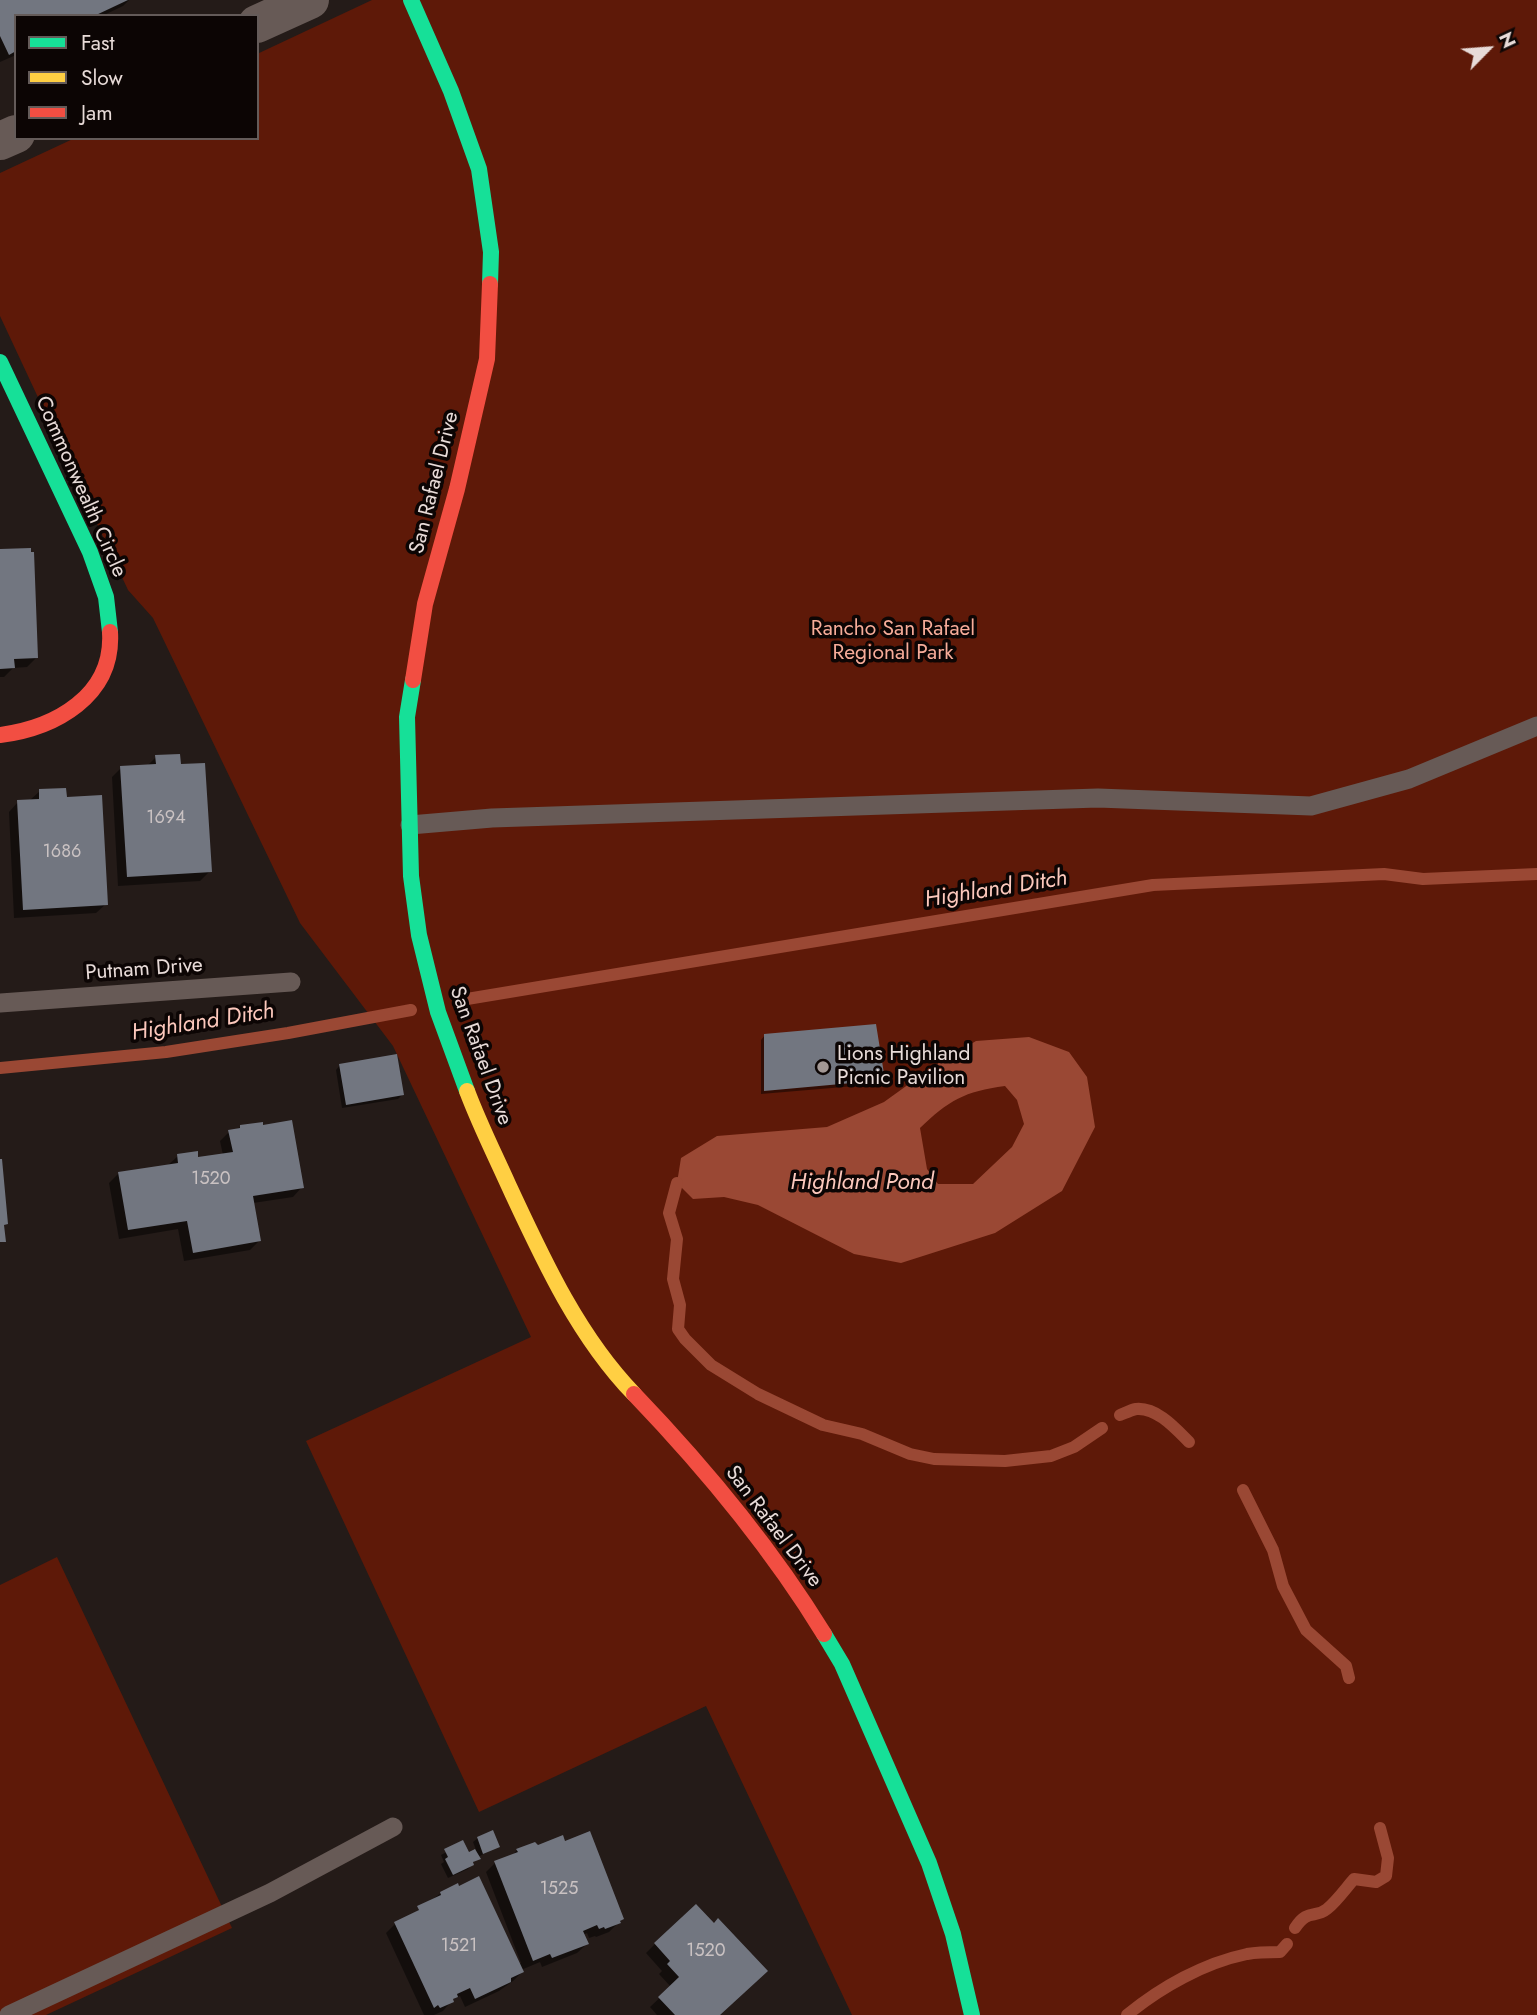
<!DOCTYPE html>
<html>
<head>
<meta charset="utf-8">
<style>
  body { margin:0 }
  #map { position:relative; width:1537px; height:2015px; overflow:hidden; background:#241b18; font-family:Jost,sans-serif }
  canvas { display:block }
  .legend { position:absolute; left:14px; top:14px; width:245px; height:126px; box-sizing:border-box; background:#0c0504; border:2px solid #645b59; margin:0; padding:9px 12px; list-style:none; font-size:21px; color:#e8dbd8 }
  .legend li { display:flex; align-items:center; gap:14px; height:35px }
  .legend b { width:35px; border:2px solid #645b59 }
  .north { position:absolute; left:1453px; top:14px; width:70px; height:70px; -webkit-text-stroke:5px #0c0504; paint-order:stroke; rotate:65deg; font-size:19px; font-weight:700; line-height:28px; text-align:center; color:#e8dbd8 }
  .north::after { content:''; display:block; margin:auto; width:24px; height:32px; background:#e8dbd8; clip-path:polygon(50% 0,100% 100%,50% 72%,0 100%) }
</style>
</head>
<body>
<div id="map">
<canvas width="1537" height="2015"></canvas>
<ul class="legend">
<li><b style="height:9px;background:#16e098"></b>Fast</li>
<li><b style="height:9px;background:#ffcf43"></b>Slow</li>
<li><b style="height:9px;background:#f24e42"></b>Jam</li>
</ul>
<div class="north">N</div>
</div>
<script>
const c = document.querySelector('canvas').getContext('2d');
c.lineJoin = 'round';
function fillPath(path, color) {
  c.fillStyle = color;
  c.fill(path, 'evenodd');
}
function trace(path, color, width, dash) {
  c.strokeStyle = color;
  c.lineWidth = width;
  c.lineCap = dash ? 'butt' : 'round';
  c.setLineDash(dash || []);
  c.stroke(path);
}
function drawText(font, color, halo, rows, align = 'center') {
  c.font = font + ' Jost,sans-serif';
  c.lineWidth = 7;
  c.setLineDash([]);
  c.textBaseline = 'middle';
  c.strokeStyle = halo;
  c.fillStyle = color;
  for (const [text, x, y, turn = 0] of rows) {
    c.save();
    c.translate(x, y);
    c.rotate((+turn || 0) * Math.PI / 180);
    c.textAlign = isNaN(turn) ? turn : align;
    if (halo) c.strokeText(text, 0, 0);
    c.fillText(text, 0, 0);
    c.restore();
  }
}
fillPath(new Path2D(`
  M 372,0 L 1537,0 L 1537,2015 L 852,2015 L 706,1706 L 479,1812 L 306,1441 L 531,1337 L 393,1046 L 300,923 L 153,618 L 128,590 L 0,316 L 0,173 L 75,138 L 257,138 L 257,54 Z
  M 57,1557 L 232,1928 L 46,2015 L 0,2015 L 0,1585 Z`), '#5e1908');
fillPath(new Path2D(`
  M 1029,1037 L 1069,1052 L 1087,1077 L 1095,1127 L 1062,1191 L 995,1233 L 901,1263 L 854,1254 L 758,1205 L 724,1197 L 693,1199 L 677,1183 L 681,1158 L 717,1136 L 827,1127 L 884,1102 L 934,1066 L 976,1041 ZM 1005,1086 L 1017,1100 L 1024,1124 L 1012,1147 L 973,1184 L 938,1184 L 927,1169 L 920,1128 C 948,1101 965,1091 1005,1086 Z`), '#9a4834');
fillPath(new Path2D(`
  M 4,0 L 129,0 L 123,6 L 102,16 L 16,16 L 16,55 L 0,62 L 0,2 Z
  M 0,551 L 36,658 L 27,667 L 13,668 L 4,677 L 0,677 Z
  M 156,757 L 210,871 L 200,881 L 118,886 L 112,777 L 121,768 L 146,767 Z
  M 40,791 L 106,904 L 96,913 L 14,918 L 9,812 L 18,802 L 30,800 Z
  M 765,1035 L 883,1080 L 879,1084 L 761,1094 L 761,1040 Z
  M 340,1065 L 402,1095 L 398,1099 L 342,1108 L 336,1070 Z
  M 241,1127 L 302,1187 L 293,1197 L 253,1203 L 259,1241 L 250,1250 L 184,1261 L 178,1229 L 119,1239 L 109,1183 L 118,1174 L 167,1166 L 178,1156 L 197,1159 L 223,1155 L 220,1141 L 229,1132 Z
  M 478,1838 L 498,1846 L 478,1857 L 468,1869 L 448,1878 L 441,1864 L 444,1862 L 441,1855 L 463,1843 L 468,1854 L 476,1850 L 473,1842 Z
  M 517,1850 L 622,1919 L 609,1932 L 596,1937 L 595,1936 L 589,1938 L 587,1933 L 583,1935 L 587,1944 L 577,1953 L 542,1967 L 540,1962 L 521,1970 L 522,1972 L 513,1981 L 499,1991 L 465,2007 L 460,1996 L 453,1999 L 443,2011 L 434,2015 L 424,2015 L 386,1933 L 395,1924 L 409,1917 L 441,1893 L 519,1964 L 521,1963 L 486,1872 L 495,1863 L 511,1857 Z
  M 655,1944 L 719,2015 L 657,2015 L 650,2007 L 671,1987 L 659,1974 L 662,1971 L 646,1953 Z`), '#0007');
trace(new Path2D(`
  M 467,999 L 1153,885 L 1384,874 L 1423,879 L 1537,874
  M 0,1068 L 166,1052 L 288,1033 L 411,1010
  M 677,1183 L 669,1213 L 677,1239 L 673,1279 L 680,1305 L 678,1329 L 685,1339 L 711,1365 L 758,1394 L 823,1425 L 862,1434 L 910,1454 L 934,1459 L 1005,1461 L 1051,1456 L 1074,1447 L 1102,1428
  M 1120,1415 C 1125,1413 1131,1410 1136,1409 C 1157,1407 1176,1429 1189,1442
  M 1243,1490 L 1273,1550 L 1283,1586 L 1306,1630 L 1346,1666 L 1349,1678
  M 1295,1928 C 1308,1908 1315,1919 1327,1909 C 1337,1901 1346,1888 1354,1879 L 1376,1882 L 1386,1876 L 1388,1858 L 1380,1828
  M 1127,2015 C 1161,1987 1204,1963 1247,1954 C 1258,1952 1269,1952 1280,1952 L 1287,1944`), '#9a4834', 12);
fillPath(new Path2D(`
  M 0,0 L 128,0 L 94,16 L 16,16 L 16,51 L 9,55 L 0,36 Z
  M 31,548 L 31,552 L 34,552 L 38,658 L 14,659 L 15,668 L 0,669 L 0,549 Z
  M 180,754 L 181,764 L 205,763 L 212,872 L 127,877 L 120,766 L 156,764 L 155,755 Z
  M 66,788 L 67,797 L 102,795 L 108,905 L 23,910 L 17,800 L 39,799 L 39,789 Z
  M 876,1024 L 885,1080 L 764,1091 L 764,1034 Z
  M 397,1054 L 404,1095 L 346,1105 L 339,1064 Z
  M 292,1120 L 304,1188 L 253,1196 L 261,1241 L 193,1253 L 187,1221 L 128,1230 L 118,1172 L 178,1163 L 177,1154 L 198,1151 L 198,1157 L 233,1152 L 228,1130 L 240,1128 L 240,1125 L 263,1122 L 263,1125 Z
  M 0,1159 L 2,1159 L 8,1224 L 4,1225 L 6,1242 L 0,1242 Z
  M 493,1830 L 500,1847 L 483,1854 L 477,1837 Z
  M 590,1831 L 624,1919 L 620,1921 L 621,1923 L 605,1929 L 604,1927 L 599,1929 L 597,1925 L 583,1931 L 589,1944 L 552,1958 L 550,1954 L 533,1961 L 494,1861 L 518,1852 L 516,1849 L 535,1842 L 538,1845 L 563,1835 L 565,1841 Z
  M 463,1840 L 469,1852 L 475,1849 L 481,1859 L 473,1862 L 474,1865 L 453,1875 L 445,1859 L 448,1857 L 444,1849 Z
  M 479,1876 L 524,1972 L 511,1978 L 511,1982 L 475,1999 L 470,1988 L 457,1994 L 458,1997 L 453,1999 L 454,2002 L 440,2008 L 438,2005 L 434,2008 L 394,1922 L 419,1910 L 417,1906 L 441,1895 L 440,1892 L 458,1883 L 459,1886 Z
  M 696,1904 L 714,1923 L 718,1918 L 768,1971 L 720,2015 L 675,2015 L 658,1997 L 679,1977 L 667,1964 L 670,1961 L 654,1943 Z`), '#727680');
trace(new Path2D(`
  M 410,825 L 492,818 L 1098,798 L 1311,806 L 1409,779 L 1537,726
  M 0,1003 L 291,982
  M 9,2015 L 270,1893 L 393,1827`), '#675a56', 19);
trace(new Path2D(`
  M 257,24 L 310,0
  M 0,141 L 16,134`), '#675a56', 38);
trace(new Path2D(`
  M 411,0 L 451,91 L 479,169 L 491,252 L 490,284
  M 0,362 L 90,552 L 106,597 L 110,632
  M 413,680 L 407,717 L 411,876 L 419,935 L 438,1012 L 467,1091
  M 824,1634 L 842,1664 L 929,1863 L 953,1934 L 972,2015`), '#16e098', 16);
trace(new Path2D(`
  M 467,1091 C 479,1123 494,1153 508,1184 C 542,1257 577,1335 634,1394`), '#ffcf43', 16);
trace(new Path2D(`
  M 413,680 L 425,604 L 457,489 L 487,359 L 490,284
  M 0,735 C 55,728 114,696 110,632
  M 634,1394 C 705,1468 770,1546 824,1634`), '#f24e42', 16);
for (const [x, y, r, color] of [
  [823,1067,7,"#a39895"]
]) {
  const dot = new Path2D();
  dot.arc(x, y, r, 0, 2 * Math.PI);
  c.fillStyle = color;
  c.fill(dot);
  trace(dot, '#0c0504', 2.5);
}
drawText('18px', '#cac2c2', null, [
  ["1694",166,819],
  ["1686",62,853],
  ["1520",211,1180],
  ["1525",559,1890],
  ["1521",459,1947],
  ["1520",706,1952]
]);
drawText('21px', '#e8dbd8', '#0c0504', [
  ["San Rafael Drive",435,483,-76],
  ["Commonwealth Circle",80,487,66],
  ["Putnam Drive",144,970,-4],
  ["San Rafael Drive",480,1056,70],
  ["San Rafael Drive",773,1527,53]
]);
drawText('21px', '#f7ac99', '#0c0504', [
  ["Rancho San Rafael",893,630],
  ["Regional Park",893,654]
]);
drawText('21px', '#e8dbd8', '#0c0504', [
  ["Lions Highland",837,1055],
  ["Picnic Pavilion",837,1079]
], 'left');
drawText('italic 23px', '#fcc8bc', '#0c0504', [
  ["Highland Ditch",996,890,-9],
  ["Highland Ditch",203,1023,-9],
  ["Highland Pond",862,1183]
]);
</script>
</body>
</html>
